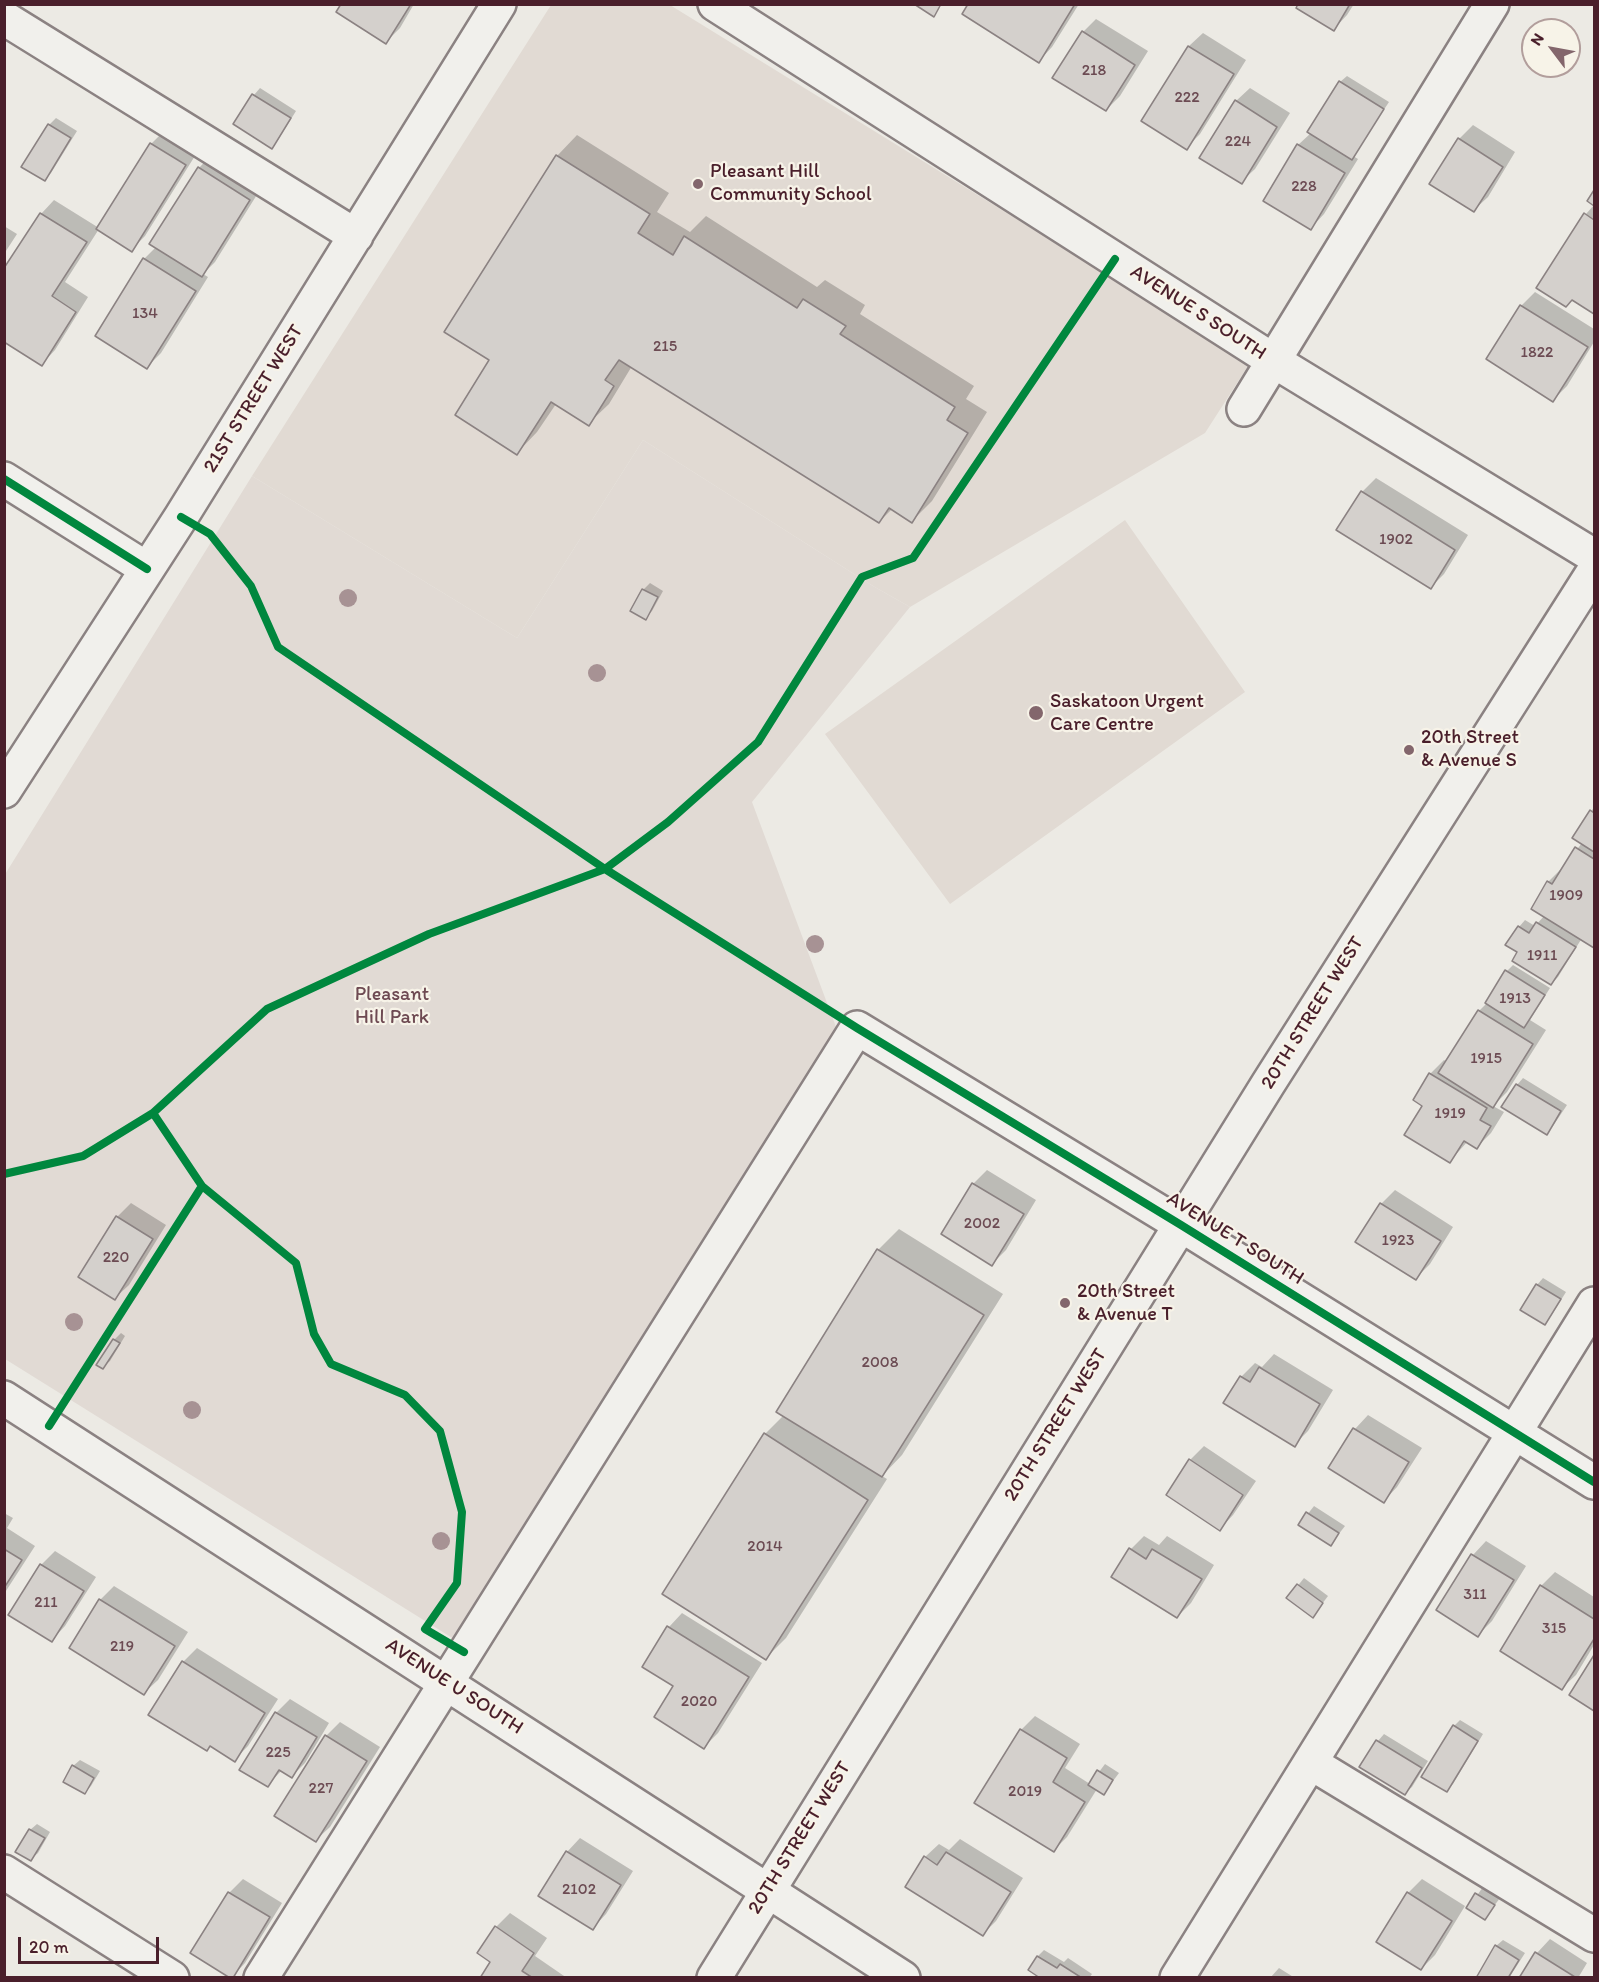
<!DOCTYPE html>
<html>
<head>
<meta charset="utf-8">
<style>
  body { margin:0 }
  #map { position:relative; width:1599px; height:1982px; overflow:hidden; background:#eceae4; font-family:Itim,sans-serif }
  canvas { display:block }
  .frame { position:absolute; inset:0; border:6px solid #4a1f2b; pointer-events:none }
  .north { position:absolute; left:1521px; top:18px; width:60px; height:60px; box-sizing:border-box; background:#f7f3e8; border:2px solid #b29e9c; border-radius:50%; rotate:302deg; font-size:16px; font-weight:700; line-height:24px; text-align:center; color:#4a1f2b }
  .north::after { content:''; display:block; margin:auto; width:21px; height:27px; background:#83666c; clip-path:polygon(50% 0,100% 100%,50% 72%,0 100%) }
  .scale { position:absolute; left:18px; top:1937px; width:141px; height:27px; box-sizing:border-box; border:3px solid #4a1f2b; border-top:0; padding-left:8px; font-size:18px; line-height:21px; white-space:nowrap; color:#4a1f2b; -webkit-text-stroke:4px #f7f3e8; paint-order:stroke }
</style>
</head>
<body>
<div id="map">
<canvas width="1599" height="1982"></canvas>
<div class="frame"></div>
<div class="north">N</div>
<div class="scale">20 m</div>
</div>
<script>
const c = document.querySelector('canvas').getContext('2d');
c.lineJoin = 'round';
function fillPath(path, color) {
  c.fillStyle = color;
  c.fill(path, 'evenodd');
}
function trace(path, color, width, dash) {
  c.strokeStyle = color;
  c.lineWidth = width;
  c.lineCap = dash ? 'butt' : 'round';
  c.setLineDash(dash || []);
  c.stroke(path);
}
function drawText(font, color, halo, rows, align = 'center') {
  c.font = font + ' Itim,sans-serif';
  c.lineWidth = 4.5;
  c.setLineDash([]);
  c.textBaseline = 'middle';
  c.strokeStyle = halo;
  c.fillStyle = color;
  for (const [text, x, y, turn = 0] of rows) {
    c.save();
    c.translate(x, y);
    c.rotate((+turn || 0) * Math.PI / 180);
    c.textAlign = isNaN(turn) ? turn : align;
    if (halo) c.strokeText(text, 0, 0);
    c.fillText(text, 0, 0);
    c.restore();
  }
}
fillPath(new Path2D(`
  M 551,5 L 670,5 L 1250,363 L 1205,433 L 910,607 L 873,586 L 643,440 L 517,638 L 252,476 Z
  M 1125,520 L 1245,692 L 950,904 L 825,734 Z`), '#e1dad3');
fillPath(new Path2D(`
  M 643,440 L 873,586 L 910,607 L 752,802 L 836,1027 L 454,1639 L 5,1359 L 4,876 L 252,476 L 517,638 Z`), '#e1dad4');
fillPath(new Path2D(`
  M 342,4 L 414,4 L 400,28 L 386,42 Z
  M 970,4 L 1079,4 L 1052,47 L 1039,61 Z
  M 1299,4 L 1354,4 L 1347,15 L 1334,29 Z
  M 1096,19 L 1148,51 L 1120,96 L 1106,110 L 1083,32 Z
  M 1203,33 L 1246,60 L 1200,134 L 1186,148 L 1143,121 L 1189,46 Z
  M 1347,76 L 1389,102 L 1353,156 L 1358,159 L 1324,214 L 1311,228 L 1298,145 L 1311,133 L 1340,82 Z
  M 260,88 L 296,111 L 278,140 L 271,147 L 235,124 L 254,95 Z
  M 1250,88 L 1290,113 L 1255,169 L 1241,182 L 1236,101 Z
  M 56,118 L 77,131 L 51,173 L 44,179 L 49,125 Z
  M 1473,125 L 1515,152 L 1488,197 L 1474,210 L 1459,139 Z
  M 165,130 L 198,151 L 145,236 L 131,250 L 99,229 L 65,282 L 88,297 L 55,350 L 42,364 L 41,214 L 54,200 L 99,228 L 151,144 Z
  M 577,135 L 669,193 L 657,212 L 690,232 L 706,216 L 817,287 L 825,280 L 865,305 L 860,314 L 974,386 L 966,399 L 987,412 L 932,501 L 912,521 L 892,509 L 879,522 L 632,366 L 609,404 L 588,424 L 556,404 L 537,432 L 517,453 L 492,360 L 557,156 Z
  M 212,154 L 263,185 L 215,262 L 203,274 L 208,277 L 161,353 L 147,367 L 144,259 L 156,247 L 199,168 Z
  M 1594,205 L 1594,312 L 1573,298 L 1538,287 L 1586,214 Z
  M 4,226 L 17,234 L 4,254 Z
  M 1535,292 L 1594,329 L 1594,342 L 1567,386 L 1553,400 L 1488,359 L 1521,306 Z
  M 1376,478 L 1468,535 L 1444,574 L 1431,587 L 1339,530 L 1362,492 Z
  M 650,583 L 663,591 L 652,611 L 645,618 L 643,590 Z
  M 1594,808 L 1594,946 L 1582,938 L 1558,977 L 1551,984 L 1519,952 L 1519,927 L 1525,920 L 1535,926 L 1545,915 L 1548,882 L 1562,868 L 1582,843 L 1591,811 Z
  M 1513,965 L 1550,988 L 1530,1020 L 1546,1030 L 1507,1092 L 1493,1106 L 1504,1112 L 1491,1133 L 1477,1147 L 1468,1141 L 1450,1161 L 1424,1105 L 1430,1074 L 1444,1060 L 1447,1062 L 1479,1011 L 1487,1003 L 1507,971 ZM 1469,1135 L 1461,1147 L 1458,1147 Z
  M 1523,1078 L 1567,1105 L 1553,1126 L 1546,1133 L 1517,1085 Z
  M 987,1170 L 1036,1200 L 1006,1250 L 992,1264 L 973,1184 Z
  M 1395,1190 L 1453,1227 L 1430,1264 L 1416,1278 L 1357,1241 L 1381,1204 Z
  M 131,1203 L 166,1225 L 129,1285 L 115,1298 L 117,1217 Z
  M 899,1229 L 1003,1294 L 902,1455 L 882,1476 L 887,1479 L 786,1638 L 766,1658 L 765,1434 L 784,1415 L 778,1411 L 878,1250 Z
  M 1543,1278 L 1566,1292 L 1551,1316 L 1545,1323 L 1522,1309 L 1537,1285 Z
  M 121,1333 L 125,1336 L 110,1361 L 103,1367 L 114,1340 Z
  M 1274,1354 L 1333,1390 L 1308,1431 L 1294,1445 L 1225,1403 L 1241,1377 L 1255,1363 L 1262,1367 Z
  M 1368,1415 L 1422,1448 L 1397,1487 L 1384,1501 L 1330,1468 L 1355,1429 Z
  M 1204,1446 L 1256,1481 L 1233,1515 L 1220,1529 L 1190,1460 Z
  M 1314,1506 L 1345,1526 L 1331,1544 L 1300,1524 Z
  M 4,1513 L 13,1518 L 7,1528 L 35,1546 L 4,1594 Z
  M 1144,1536 L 1159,1545 L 1167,1536 L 1214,1565 L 1191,1603 L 1177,1617 L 1131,1549 Z
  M 1486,1541 L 1526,1566 L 1492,1621 L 1478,1635 L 1438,1610 L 1473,1555 Z
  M 55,1551 L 96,1577 L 65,1626 L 52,1640 L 41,1565 Z
  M 1555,1572 L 1594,1597 L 1594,1645 L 1576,1675 L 1562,1688 L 1541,1586 Z
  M 1304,1578 L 1328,1596 L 1313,1616 L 1288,1598 Z
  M 114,1586 L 188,1632 L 158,1680 L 144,1693 L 71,1647 L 100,1600 Z
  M 682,1613 L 762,1663 L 718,1733 L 704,1747 L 675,1686 L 669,1627 Z
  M 197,1648 L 278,1699 L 248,1746 L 234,1760 L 211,1745 L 207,1749 L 150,1715 L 183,1662 Z
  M 1594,1658 L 1594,1709 L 1572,1694 Z
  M 290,1699 L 329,1723 L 305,1763 L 292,1776 L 282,1770 L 267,1786 L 241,1770 L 276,1713 Z
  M 1035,1716 L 1080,1744 L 1065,1768 L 1090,1784 L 1105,1764 L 1119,1773 L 1104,1793 L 1097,1789 L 1067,1837 L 1054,1850 L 976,1802 L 1021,1730 Z
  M 1460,1720 L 1483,1734 L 1453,1784 L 1447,1790 L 1454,1726 Z
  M 340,1722 L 380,1747 L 330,1827 L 316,1840 L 277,1816 L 326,1736 Z
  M 1384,1734 L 1428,1761 L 1412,1787 L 1405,1793 L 1361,1766 L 1378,1741 Z
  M 80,1760 L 100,1771 L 91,1786 L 85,1793 L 73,1766 Z
  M 37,1824 L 50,1832 L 38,1853 L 31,1859 L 30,1830 Z
  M 580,1838 L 633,1871 L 606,1914 L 593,1928 L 567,1852 Z
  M 960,1839 L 1023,1878 L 996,1921 L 983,1934 L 925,1857 L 939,1844 L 949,1850 Z
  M 243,1879 L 282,1903 L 245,1963 L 232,1977 L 192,1953 L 229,1893 Z
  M 1422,1879 L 1465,1906 L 1435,1955 L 1421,1969 L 1408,1893 Z
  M 1483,1887 L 1500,1898 L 1485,1918 L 1468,1908 Z
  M 510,1913 L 547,1938 L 535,1956 L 567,1978 L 481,1978 L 492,1961 L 496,1927 Z
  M 1550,1939 L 1587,1963 L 1578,1978 L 1521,1978 L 1537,1953 Z
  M 1503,1940 L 1525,1953 L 1509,1978 L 1478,1978 L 1496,1946 Z
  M 1044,1950 L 1064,1962 L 1068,1958 L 1092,1974 L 1089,1978 L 1043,1978 L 1038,1956 Z
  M 1279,1968 L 1295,1978 L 1270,1978 Z`), '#0003');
const building = new Path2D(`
  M 341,4 L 411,4 L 386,44 L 336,12 Z
  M 914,4 L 941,4 L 934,17 Z
  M 968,4 L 1075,4 L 1039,63 L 962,14 Z
  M 1298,4 L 1350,4 L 1334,31 L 1296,8 Z
  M 1082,31 L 1135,65 L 1106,111 L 1052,78 Z
  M 1188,46 L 1234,74 L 1187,150 L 1141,121 Z
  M 1339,81 L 1384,109 L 1352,160 L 1307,132 Z
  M 252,94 L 291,118 L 272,149 L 233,124 Z
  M 1235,100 L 1277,127 L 1242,184 L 1199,158 Z
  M 48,124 L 71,138 L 45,181 L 21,167 Z
  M 1458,138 L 1503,167 L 1474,212 L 1429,184 Z
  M 150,143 L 186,165 L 132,252 L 96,229 Z
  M 1297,144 L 1345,173 L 1311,230 L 1263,201 Z
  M 556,155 L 650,214 L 638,233 L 673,255 L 684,236 L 797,308 L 803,299 L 846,326 L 840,334 L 955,407 L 947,420 L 968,433 L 912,523 L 889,508 L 879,523 L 619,360 L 605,380 L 614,386 L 589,426 L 551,402 L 517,455 L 455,415 L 489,360 L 444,332 Z
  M 198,167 L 250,200 L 202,277 L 149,244 Z
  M 1594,190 L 1594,206 L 1587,201 Z
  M 40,213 L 87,242 L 52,296 L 76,312 L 42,366 L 4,342 L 4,268 Z
  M 1584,213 L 1594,220 L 1594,314 L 1572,300 L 1566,307 L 1536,288 Z
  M 143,258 L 196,291 L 147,369 L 95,336 Z
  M 1520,305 L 1588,347 L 1553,402 L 1486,359 Z
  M 1361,491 L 1455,550 L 1431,589 L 1336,530 Z
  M 642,589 L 658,597 L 646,620 L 630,611 Z
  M 1590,810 L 1594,813 L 1594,852 L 1572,838 Z
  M 1575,847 L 1594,859 L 1594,948 L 1531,909 L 1547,881 L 1552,884 Z
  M 1536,922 L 1576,947 L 1551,985 L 1512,961 L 1517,952 L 1505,945 L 1518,926 L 1529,933 Z
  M 1505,970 L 1545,995 L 1524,1028 L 1485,1003 Z
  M 1478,1010 L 1533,1044 L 1493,1108 L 1438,1073 Z
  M 1429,1073 L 1487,1108 L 1480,1120 L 1491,1126 L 1477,1149 L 1464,1141 L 1450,1163 L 1404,1135 L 1422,1106 L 1413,1100 Z
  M 1516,1084 L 1561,1111 L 1547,1135 L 1501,1107 Z
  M 972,1183 L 1024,1214 L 992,1266 L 941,1234 Z
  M 1380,1203 L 1441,1241 L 1416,1280 L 1355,1242 Z
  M 116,1216 L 153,1239 L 115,1300 L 78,1277 Z
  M 877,1249 L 984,1315 L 882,1477 L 776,1412 Z
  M 1536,1284 L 1561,1299 L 1545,1325 L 1520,1310 Z
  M 113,1339 L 120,1343 L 103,1369 L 96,1365 Z
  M 1259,1367 L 1320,1404 L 1295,1447 L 1223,1403 L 1240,1376 L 1250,1382 Z
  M 1353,1428 L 1409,1462 L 1384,1503 L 1328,1468 Z
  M 764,1433 L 868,1500 L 766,1660 L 662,1594 Z
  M 1189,1459 L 1243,1495 L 1220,1531 L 1166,1495 Z
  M 1306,1512 L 1339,1533 L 1331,1546 L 1298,1525 Z
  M 1129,1548 L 1146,1559 L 1152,1549 L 1202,1579 L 1177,1618 L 1111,1577 Z
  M 4,1549 L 22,1560 L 4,1588 Z
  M 1471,1554 L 1514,1580 L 1478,1637 L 1436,1610 Z
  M 40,1564 L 84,1591 L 52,1642 L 8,1615 Z
  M 1297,1584 L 1323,1603 L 1313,1618 L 1286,1598 Z
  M 1540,1585 L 1594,1619 L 1594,1639 L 1562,1690 L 1500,1651 Z
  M 99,1599 L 175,1646 L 144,1695 L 69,1648 Z
  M 667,1626 L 749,1677 L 704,1749 L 654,1717 L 673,1686 L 642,1667 Z
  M 1594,1655 L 1594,1711 L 1569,1695 Z
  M 182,1661 L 265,1713 L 235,1762 L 210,1746 L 207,1751 L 148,1715 Z
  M 275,1712 L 317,1737 L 292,1778 L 279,1770 L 268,1787 L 239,1770 Z
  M 1453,1725 L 1478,1741 L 1447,1792 L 1421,1777 Z
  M 1020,1729 L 1067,1758 L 1053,1782 L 1085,1802 L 1054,1852 L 974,1803 Z
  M 325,1735 L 367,1761 L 316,1842 L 274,1816 Z
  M 1376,1740 L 1422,1768 L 1405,1795 L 1359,1767 Z
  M 72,1765 L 94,1778 L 85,1794 L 63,1782 Z
  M 1097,1770 L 1113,1780 L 1104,1795 L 1088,1785 Z
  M 29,1829 L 45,1838 L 31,1861 L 15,1852 Z
  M 566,1851 L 621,1885 L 593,1930 L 538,1896 Z
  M 946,1852 L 1011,1892 L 983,1936 L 905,1887 L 924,1856 L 937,1865 Z
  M 228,1892 L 270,1917 L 233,1978 L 230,1978 L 190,1953 Z
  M 1407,1892 L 1452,1921 L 1421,1970 L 1376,1942 Z
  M 1475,1893 L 1495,1905 L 1485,1920 L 1466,1908 Z
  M 495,1926 L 534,1953 L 522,1971 L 533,1978 L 480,1978 L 490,1962 L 477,1953 Z
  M 1495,1945 L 1519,1960 L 1508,1978 L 1476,1978 Z
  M 1535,1952 L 1575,1977 L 1575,1978 L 1519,1978 Z
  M 1037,1956 L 1057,1968 L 1060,1964 L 1082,1978 L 1040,1978 L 1028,1970 Z`);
fillPath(building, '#d4d0cc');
trace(building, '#8b8282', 1.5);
const minor = new Path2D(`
  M 715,4 L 1274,361 L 1594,556
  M 4,18 L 356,236
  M 1244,409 L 1492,4
  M 4,479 L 147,569
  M 4,791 L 181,517 L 499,4
  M 4,1398 L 903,1978
  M 1311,1763 L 1594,1935
  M 4,1872 L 172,1978
  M 261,1978 L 857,1028 L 1181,1225 L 1594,1482
  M 1177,1978 L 1594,1304`);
const major = new Path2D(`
  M 714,1978 L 1268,1084 L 1594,571`);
trace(minor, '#8b8282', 38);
trace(major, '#8b8282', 38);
trace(minor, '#f1f0ec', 33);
trace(major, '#f1f0ec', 33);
trace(new Path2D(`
  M 4,479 L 147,569
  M 181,517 L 210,534 L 251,586 L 278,647 L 605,869 L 857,1028 L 1181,1225 L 1594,1482
  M 153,1113 L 202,1186 L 296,1263 L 314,1334 L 331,1364 L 405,1395 L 440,1431 L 462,1512 L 457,1583 L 425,1629 L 464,1652
  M 4,1174 L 83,1156 L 153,1113 L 267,1009 L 429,934 L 605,869 L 668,822 L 758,742 L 862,577 L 913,558 L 1115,259
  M 49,1426 L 202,1186`), '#00873e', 8);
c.fillStyle = '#a79294';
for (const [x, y] of [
  [348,598],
  [597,673],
  [815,944],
  [74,1322],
  [192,1410],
  [441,1541]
]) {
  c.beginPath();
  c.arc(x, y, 9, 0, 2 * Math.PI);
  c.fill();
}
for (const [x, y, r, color] of [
  [698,184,6,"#83666c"],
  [1036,713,8,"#83666c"],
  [1409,750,6,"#83666c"],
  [1065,1303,6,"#83666c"]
]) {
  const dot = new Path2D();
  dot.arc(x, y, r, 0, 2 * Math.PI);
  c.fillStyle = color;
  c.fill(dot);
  trace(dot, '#f7f3e8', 2);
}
drawText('16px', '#6c4b53', null, [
  ["218",1094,71],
  ["222",1187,98],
  ["224",1238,142],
  ["228",1304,187],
  ["134",145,314],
  ["215",665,347],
  ["1822",1537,353],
  ["1902",1396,540],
  ["1909",1566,896],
  ["1911",1542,956],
  ["1913",1515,999],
  ["1915",1486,1059],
  ["1919",1450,1114],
  ["2002",982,1224],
  ["1923",1398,1241],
  ["220",116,1258],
  ["2008",880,1363],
  ["2014",765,1547],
  ["311",1475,1595],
  ["211",46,1603],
  ["315",1554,1629],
  ["219",122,1647],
  ["2020",699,1702],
  ["225",278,1753],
  ["227",321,1789],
  ["2019",1025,1792],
  ["2102",579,1890]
]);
drawText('20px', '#4a1f2b', '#f7f3e8', [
  ["Pleasant Hill",710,172],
  ["Community School",710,195],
  ["Saskatoon Urgent",1050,702],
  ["Care Centre",1050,725],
  ["20th Street",1421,738],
  ["& Avenue S",1421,761],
  ["20th Street",1077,1292],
  ["& Avenue T",1077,1315]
], 'left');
drawText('20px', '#4a1f2b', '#f7f3e8', [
  ["AVENUE S SOUTH",1198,313,33],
  ["21ST STREET WEST",254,399,-58],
  ["20TH STREET WEST",1313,1013,-58],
  ["AVENUE T SOUTH",1235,1239,32],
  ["20TH STREET WEST",1056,1425,-58],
  ["AVENUE U SOUTH",454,1687,33],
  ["20TH STREET WEST",800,1838,-58]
]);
drawText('20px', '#6e4a52', '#f7f3e8', [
  ["Pleasant",392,995],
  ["Hill Park",392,1018]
]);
</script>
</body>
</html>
